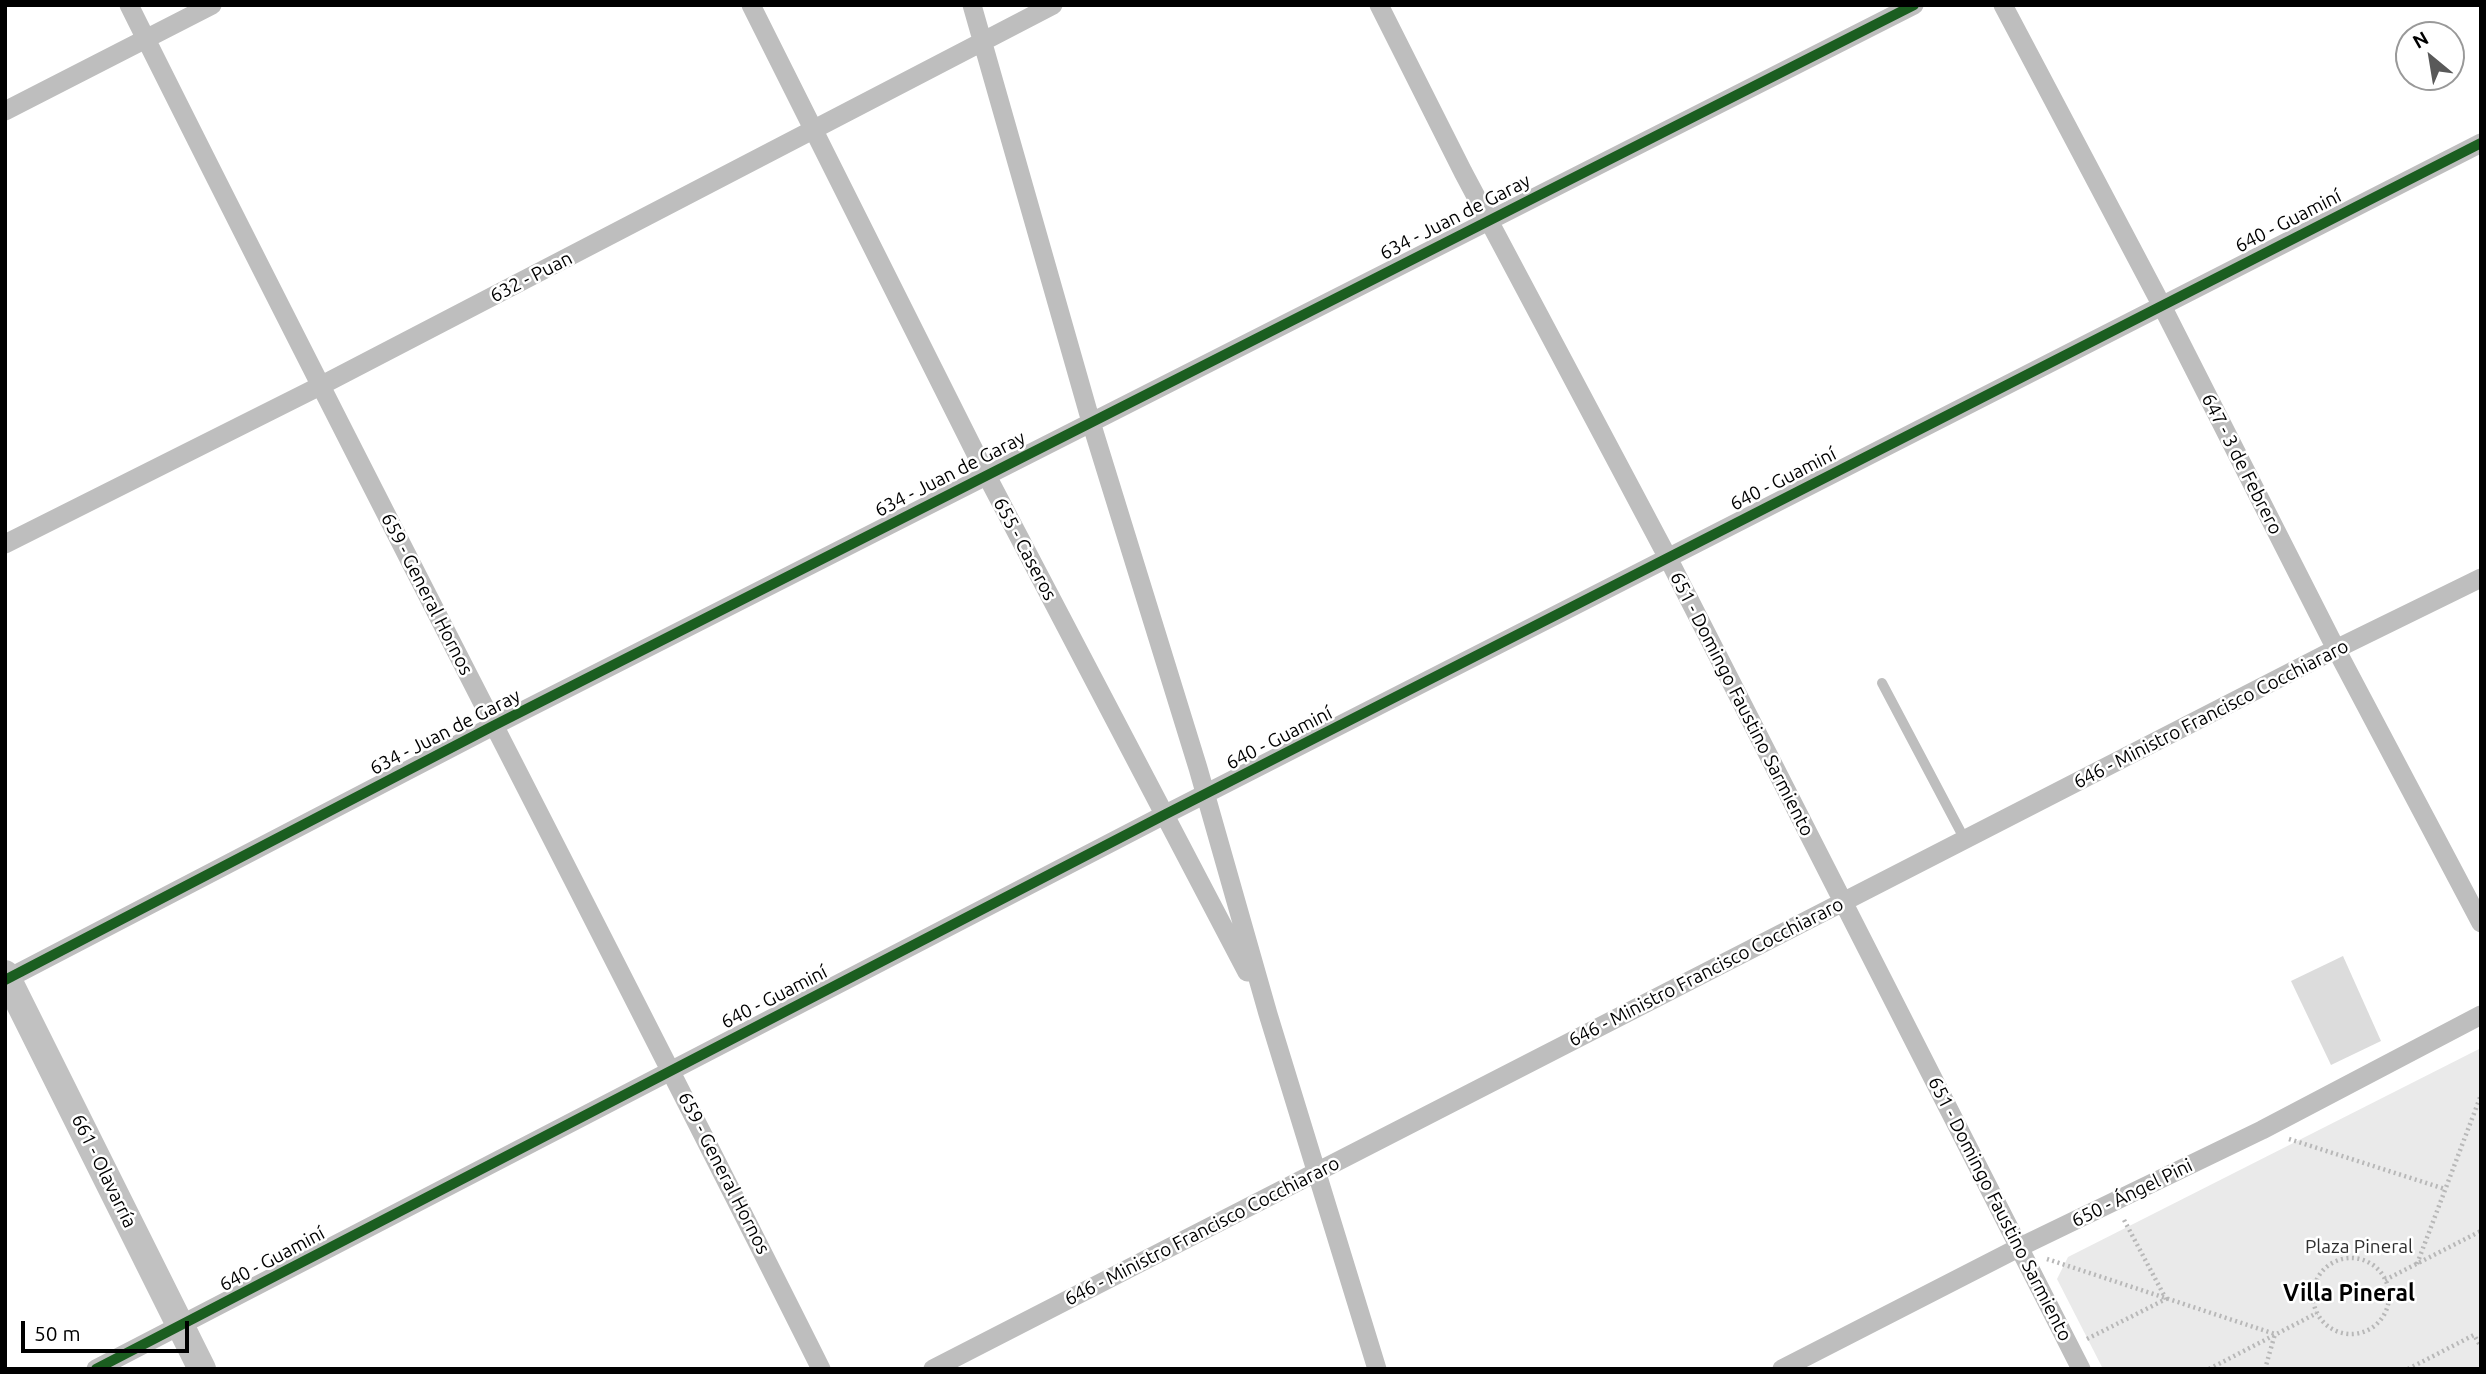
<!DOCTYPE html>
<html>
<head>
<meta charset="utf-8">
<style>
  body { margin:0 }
  #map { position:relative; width:2486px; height:1374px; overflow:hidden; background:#fff; font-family:Ubuntu,sans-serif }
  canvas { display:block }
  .frame { position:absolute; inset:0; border:7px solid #000; pointer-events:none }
  .north { position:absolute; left:2395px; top:21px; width:70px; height:70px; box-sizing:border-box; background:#fff; border:2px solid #999; border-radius:50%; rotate:330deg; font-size:19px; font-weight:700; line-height:28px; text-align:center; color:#000 }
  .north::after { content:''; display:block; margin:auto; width:24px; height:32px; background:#595959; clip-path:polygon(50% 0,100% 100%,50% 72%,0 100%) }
  .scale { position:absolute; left:21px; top:1321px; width:168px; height:32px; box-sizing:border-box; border:4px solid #000; border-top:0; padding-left:9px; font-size:21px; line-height:24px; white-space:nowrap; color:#000; -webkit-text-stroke:5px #fff; paint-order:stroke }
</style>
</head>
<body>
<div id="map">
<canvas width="2486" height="1374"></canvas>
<div class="frame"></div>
<div class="north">N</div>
<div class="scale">50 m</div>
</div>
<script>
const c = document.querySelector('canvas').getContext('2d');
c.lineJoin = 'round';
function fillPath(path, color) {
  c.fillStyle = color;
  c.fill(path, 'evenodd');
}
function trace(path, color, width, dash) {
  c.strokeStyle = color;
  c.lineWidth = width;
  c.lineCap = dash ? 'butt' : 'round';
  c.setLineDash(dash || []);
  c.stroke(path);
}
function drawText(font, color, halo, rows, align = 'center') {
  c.font = font + ' Ubuntu,sans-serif';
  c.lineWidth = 5;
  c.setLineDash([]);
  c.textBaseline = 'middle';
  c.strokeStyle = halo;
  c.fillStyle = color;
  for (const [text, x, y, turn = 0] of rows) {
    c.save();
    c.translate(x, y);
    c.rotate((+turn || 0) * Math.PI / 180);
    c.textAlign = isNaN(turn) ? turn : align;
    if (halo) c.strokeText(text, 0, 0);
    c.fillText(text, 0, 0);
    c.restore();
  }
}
fillPath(new Path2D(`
  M 2481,1048 L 2481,1369 L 2103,1369 L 2057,1279 L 2068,1257 Z`), '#eaeaea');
fillPath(new Path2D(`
  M 2343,956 L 2381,1041 L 2331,1065 L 2291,981 Z`), '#dcdcdc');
trace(new Path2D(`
  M 2289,1139 L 2445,1189
  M2313 1296a38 38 0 1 1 76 0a38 38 0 1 1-76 0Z
  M 2047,1259 L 2275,1334 L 2265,1369
  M 2417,1264 L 2481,1095
  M 2385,1280 L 2481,1231
  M 2087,1339 L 2166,1299 L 2123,1218
  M 2209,1369 L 2317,1313
  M 2408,1369 L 2474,1335 L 2481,1347`), '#b8b8b8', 4.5, [2, 3.5]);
trace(new Path2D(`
  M 1882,683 L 1965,840`), '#bebebe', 10);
trace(new Path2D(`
  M 129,5 C 356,462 593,913 821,1369
  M 751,5 L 987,476 L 1247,972
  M 972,5 L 1091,422 L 1198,768 L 1268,1014 L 1377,1369
  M 1379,5 L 1463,172 L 1668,558 L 2081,1369
  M 2003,5 L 2161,304 L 2336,649 L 2481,923
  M 5,111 L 212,5
  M 5,544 L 322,385 L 1053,5
  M 5,980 L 493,726 L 1914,5
  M 96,1369 L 1166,814 L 2481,143
  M 933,1369 L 2336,649 L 2481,578
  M 1782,1369 L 2020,1247 L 2262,1130 L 2481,1015`), '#bebebe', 19);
trace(new Path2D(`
  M 5,974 L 202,1369`), '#c1c1c1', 28);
trace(new Path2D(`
  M 5,980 L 493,726 L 1914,5
  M 96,1369 L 1166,814 L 2481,143`), '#1b5e20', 10);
drawText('19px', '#000', '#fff', [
  ["634 - Juan de Garay",1455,217,-27],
  ["640 - Guaminí",2288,221,-27],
  ["632 - Puan",531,277,-27],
  ["647 - 3 de Febrero",2242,464,63],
  ["634 - Juan de Garay",950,474,-27],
  ["640 - Guaminí",1783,479,-27],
  ["655 - Caseros",1025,549,62],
  ["659 - General Hornos",427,594,63],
  ["651 - Domingo Faustino Sarmiento",1742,704,63],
  ["646 - Ministro Francisco Cocchiararo",2211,714,-27],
  ["634 - Juan de Garay",445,732,-27],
  ["640 - Guaminí",1279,738,-27],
  ["646 - Ministro Francisco Cocchiararo",1706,972,-27],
  ["640 - Guaminí",774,997,-27],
  ["661 - Olavarría",104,1171,64],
  ["659 - General Hornos",724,1173,63],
  ["650 - Ángel Pini",2132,1193,-26],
  ["651 - Domingo Faustino Sarmiento",2000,1209,63],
  ["646 - Ministro Francisco Cocchiararo",1202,1231,-27],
  ["640 - Guaminí",272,1259,-28]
]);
drawText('19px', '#2f2f2f', '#fff', [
  ["Plaza Pineral",2359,1247]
]);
drawText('bold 23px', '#000', '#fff', [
  ["Villa Pineral",2349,1293]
]);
</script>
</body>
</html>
